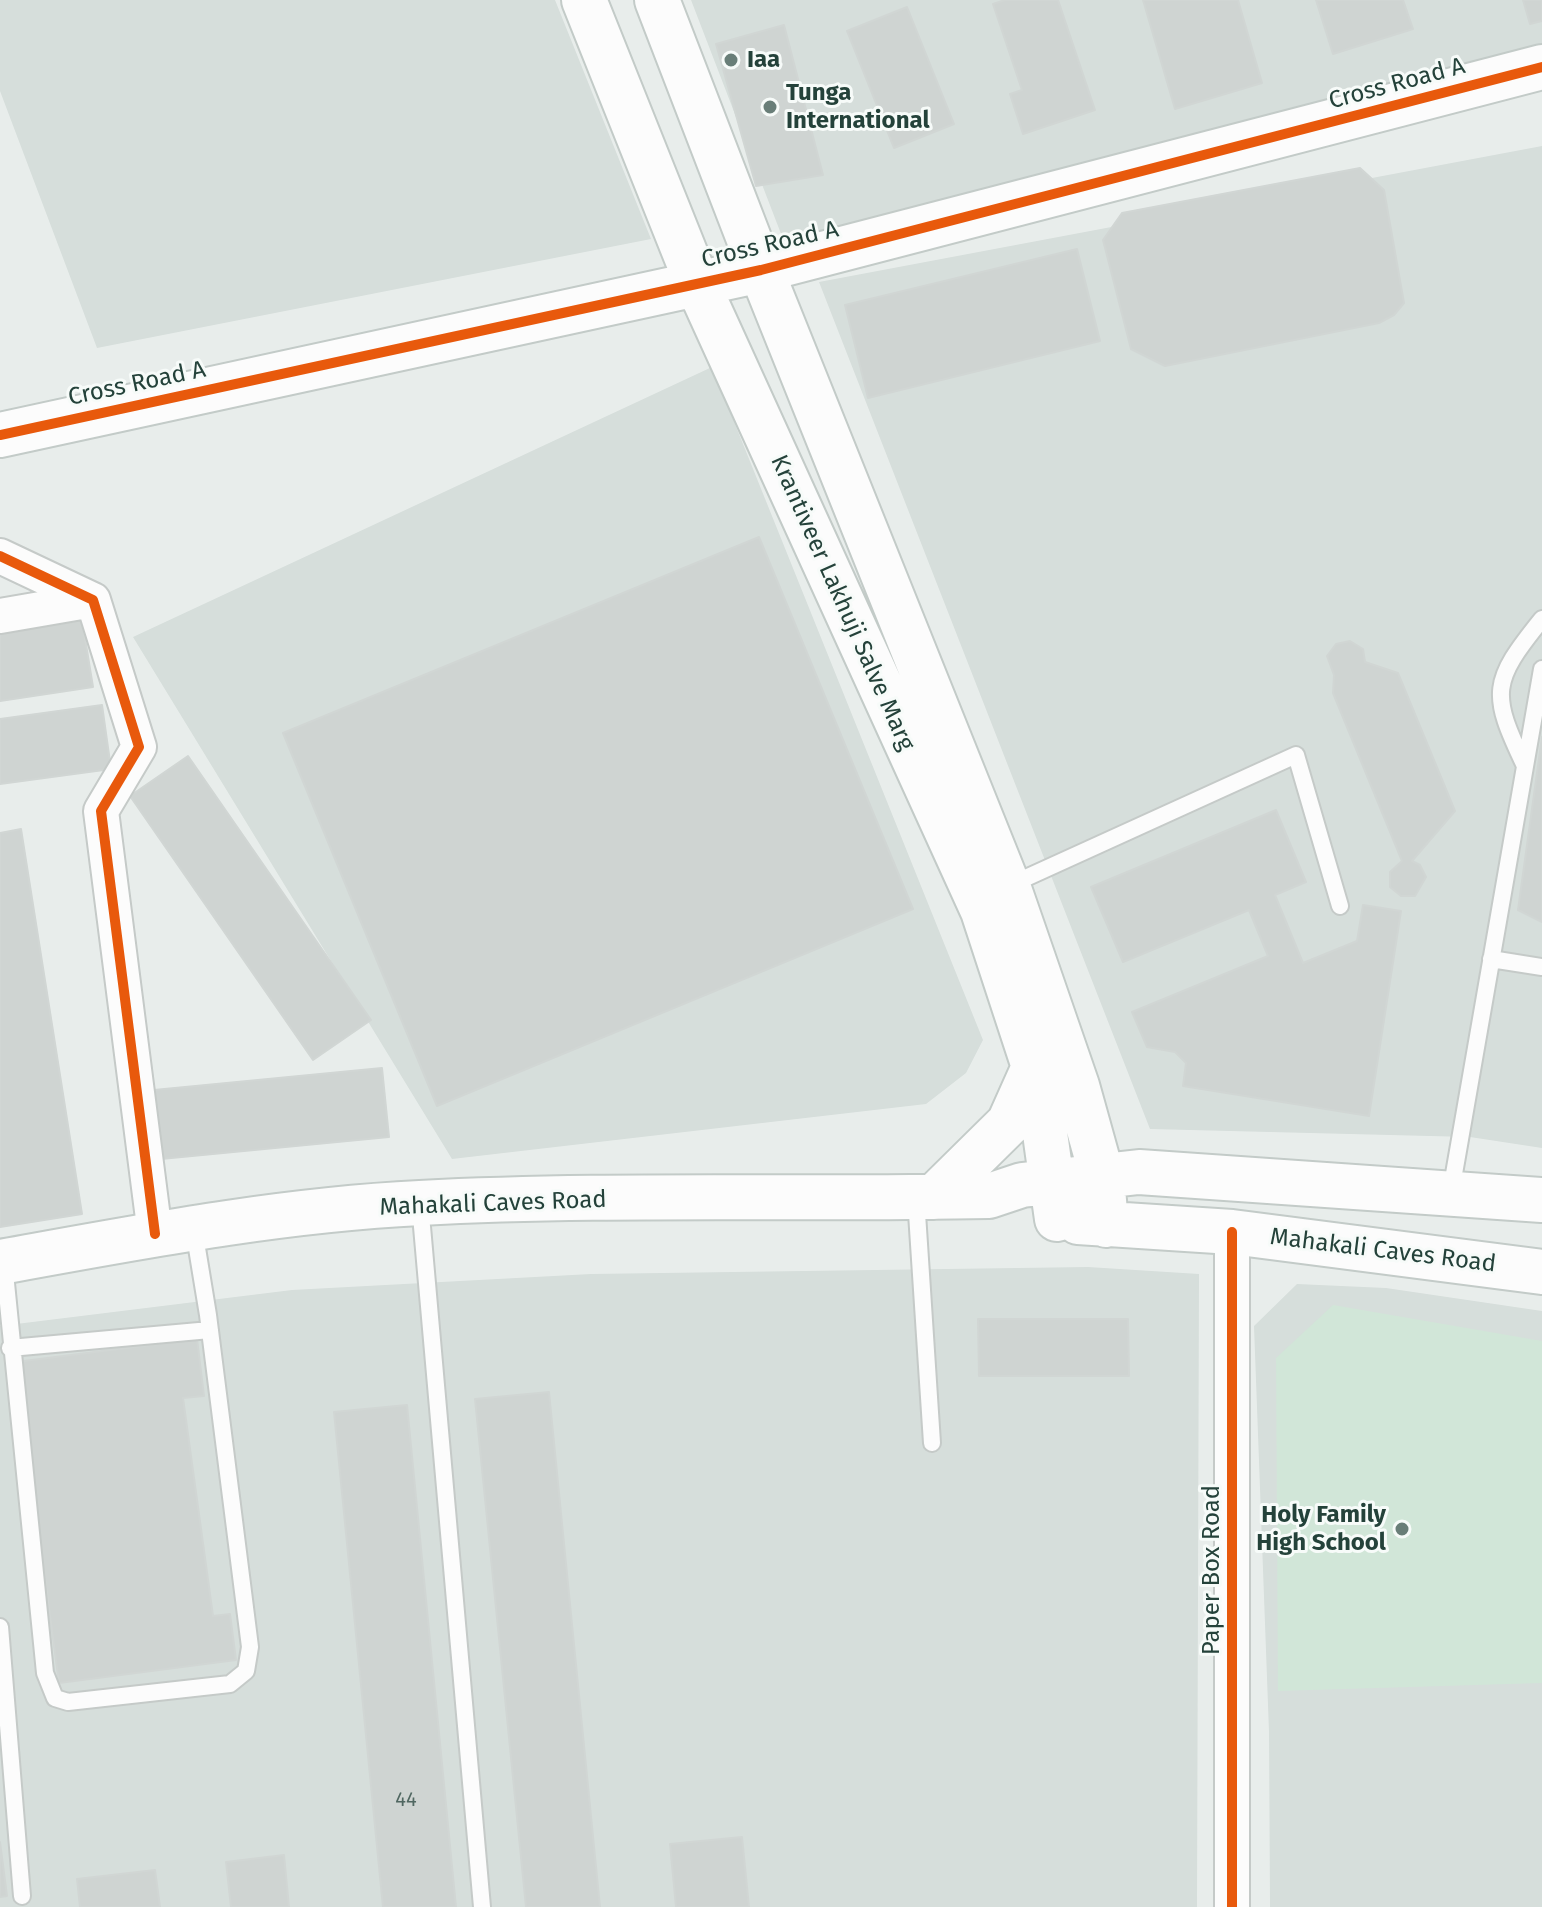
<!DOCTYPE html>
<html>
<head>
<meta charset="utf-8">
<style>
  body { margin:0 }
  canvas { display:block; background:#e8edeb }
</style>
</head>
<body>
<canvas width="1542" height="1907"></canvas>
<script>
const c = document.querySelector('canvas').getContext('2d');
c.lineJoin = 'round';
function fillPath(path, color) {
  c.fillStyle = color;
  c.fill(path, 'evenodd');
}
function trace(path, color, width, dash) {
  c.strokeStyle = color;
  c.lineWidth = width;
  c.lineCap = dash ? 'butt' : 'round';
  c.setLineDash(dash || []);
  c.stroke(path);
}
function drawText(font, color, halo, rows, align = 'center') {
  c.font = font + ' "Fira Sans",sans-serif';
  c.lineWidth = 6;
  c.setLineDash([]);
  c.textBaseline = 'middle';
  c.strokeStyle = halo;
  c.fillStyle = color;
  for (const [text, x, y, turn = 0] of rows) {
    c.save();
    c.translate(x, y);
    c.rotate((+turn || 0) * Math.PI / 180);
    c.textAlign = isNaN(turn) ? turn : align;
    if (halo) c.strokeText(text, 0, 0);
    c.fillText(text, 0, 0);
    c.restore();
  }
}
fillPath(new Path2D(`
  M 0,0 L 555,0 L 651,239 L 97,348 L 0,91 Z
  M 691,0 L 1542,0 L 1542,71 L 783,239 Z
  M 1542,146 L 1542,1148 L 1470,1137 L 1150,1129 L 819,282 Z
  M 712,367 L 983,1040 L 966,1073 L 926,1104 L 452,1159 L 133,637 Z
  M 1088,1267 L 1199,1274 L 1197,1907 L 0,1907 L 0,1326 L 292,1290 L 591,1274 Z
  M 1297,1284 L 1386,1288 L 1542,1311 L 1542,1907 L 1270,1907 L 1269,1732 L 1254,1326 Z`), '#d6dedb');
fillPath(new Path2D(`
  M 1333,1305 L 1542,1341 L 1542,1683 L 1278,1691 L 1276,1358 Z`), '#d1e6d8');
const building = new Path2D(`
  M 1005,0 L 1058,0 L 1095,110 L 1023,134 L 1010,94 L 1022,90 L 993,4 Z
  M 1143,0 L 1238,0 L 1262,83 L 1175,109 Z
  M 1316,0 L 1403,0 L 1413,29 L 1333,54 Z
  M 1523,0 L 1542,0 L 1542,21 L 1530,24 Z
  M 907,7 L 954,124 L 894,148 L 847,31 Z
  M 784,25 L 823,175 L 756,186 L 716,44 Z
  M 1360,168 L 1384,190 L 1404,303 L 1394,315 L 1379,323 L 1165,366 L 1131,349 L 1103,240 L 1122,213 Z
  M 1077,249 L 1100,341 L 868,398 L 845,305 Z
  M 759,537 L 913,909 L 437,1106 L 283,733 Z
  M 82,620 L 93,687 L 0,701 L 0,633 Z
  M 1350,641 L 1363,649 L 1365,662 L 1398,673 L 1455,811 L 1412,861 L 1420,865 L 1426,877 L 1415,896 L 1401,896 L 1390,887 L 1390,872 L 1402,861 L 1333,693 L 1334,675 L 1327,656 L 1336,644 Z
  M 102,705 L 111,769 L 0,784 L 0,719 Z
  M 1542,737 L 1542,922 L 1518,910 Z
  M 188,756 L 371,1020 L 313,1060 L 130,796 Z
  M 1276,810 L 1306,882 L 1275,895 L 1303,963 L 1357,941 L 1363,905 L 1401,911 L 1369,1116 L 1183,1086 L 1186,1063 L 1175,1052 L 1147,1047 L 1132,1012 L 1268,956 L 1249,910 L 1123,962 L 1091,887 Z
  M 21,829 L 82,1214 L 0,1227 L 0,833 Z
  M 382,1068 L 389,1137 L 161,1159 L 154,1090 Z
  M 978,1319 L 1128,1319 L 1129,1376 L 979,1376 Z
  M 197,1339 L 204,1396 L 183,1398 L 213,1616 L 230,1614 L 236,1660 L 59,1683 L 16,1362 Z
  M 549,1392 L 600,1907 L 526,1907 L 475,1399 Z
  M 407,1405 L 456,1907 L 383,1907 L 334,1412 Z
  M 742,1837 L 749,1907 L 676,1907 L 670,1844 Z
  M 0,1842 L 7,1896 L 0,1897 Z
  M 284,1855 L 289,1907 L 231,1907 L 226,1862 Z
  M 155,1870 L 160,1907 L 80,1907 L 77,1879 Z`);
fillPath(building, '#cfd4d2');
trace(building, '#d1d6d4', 2);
const lane = new Path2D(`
  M 1525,766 C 1490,693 1491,682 1542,619
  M 1008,886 L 1296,755 L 1340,906
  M 1491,959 L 1542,967
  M 1451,1191 L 1542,669
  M 916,1198 L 932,1443
  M 420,1204 L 482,1907
  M 4,1263 L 45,1673 L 55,1698 L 68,1702 L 230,1684 L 246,1671 L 250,1647 L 208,1315 L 194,1230
  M 10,1348 L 210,1330
  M 0,1627 L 22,1896`);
const street = new Path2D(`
  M 0,556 L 93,600 L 139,747 L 101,811 L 155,1234
  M 0,616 L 93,600
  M 1232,1907 L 1232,1232`);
const secondary = new Path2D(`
  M 584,0 L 697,283 L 983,911 L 1037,1076 L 1057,1219
  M 657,0 L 761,270 L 1008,886 L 1077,1086 L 1102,1176 L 1106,1225
  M 0,435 L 761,270 L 1542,67
  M 934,1197 L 1009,1123 L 1034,1067
  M 1078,1222 L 1232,1232 L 1542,1272
  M 0,1262 C 139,1237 278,1210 420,1203 C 609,1193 800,1200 989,1196 L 1022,1185 L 1139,1172 L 1542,1200`);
trace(lane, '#c5cac8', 20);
trace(street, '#c5cac8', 38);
trace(secondary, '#c3cbc8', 48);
trace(lane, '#fcfcfc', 16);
trace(street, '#fcfcfc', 34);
trace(secondary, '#fcfcfc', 44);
trace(new Path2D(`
  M 0,435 L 761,270 L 1542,67
  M 0,556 L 93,600 L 139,747 L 101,811 L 155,1234
  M 1232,1907 L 1232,1232`), '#e8590c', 10);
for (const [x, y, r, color] of [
  [731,60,8,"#697e78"],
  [770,107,8,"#697e78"],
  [1402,1529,8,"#697e78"]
]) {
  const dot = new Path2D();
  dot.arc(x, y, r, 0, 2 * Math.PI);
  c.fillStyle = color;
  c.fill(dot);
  trace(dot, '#f7fbf9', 3);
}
drawText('20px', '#506761', null, [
  ["44",406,1800]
]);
drawText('bold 24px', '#24423a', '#f7fbf9', [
  ["Iaa",747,60],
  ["Tunga",786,93],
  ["International",786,121],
  ["Holy Family",1386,1515,"right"],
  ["High School",1386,1543,"right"]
], 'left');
drawText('24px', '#24423a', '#f7fbf9', [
  ["Cross Road A",1397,84,-15],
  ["Cross Road A",770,245,-13],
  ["Cross Road A",137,384,-12],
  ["Krantiveer Lakhuji Salve Marg",842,603,66],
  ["Mahakali Caves Road",493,1204,-2],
  ["Mahakali Caves Road",1383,1251,7],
  ["Paper Box Road",1212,1570,-90]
]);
</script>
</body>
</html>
